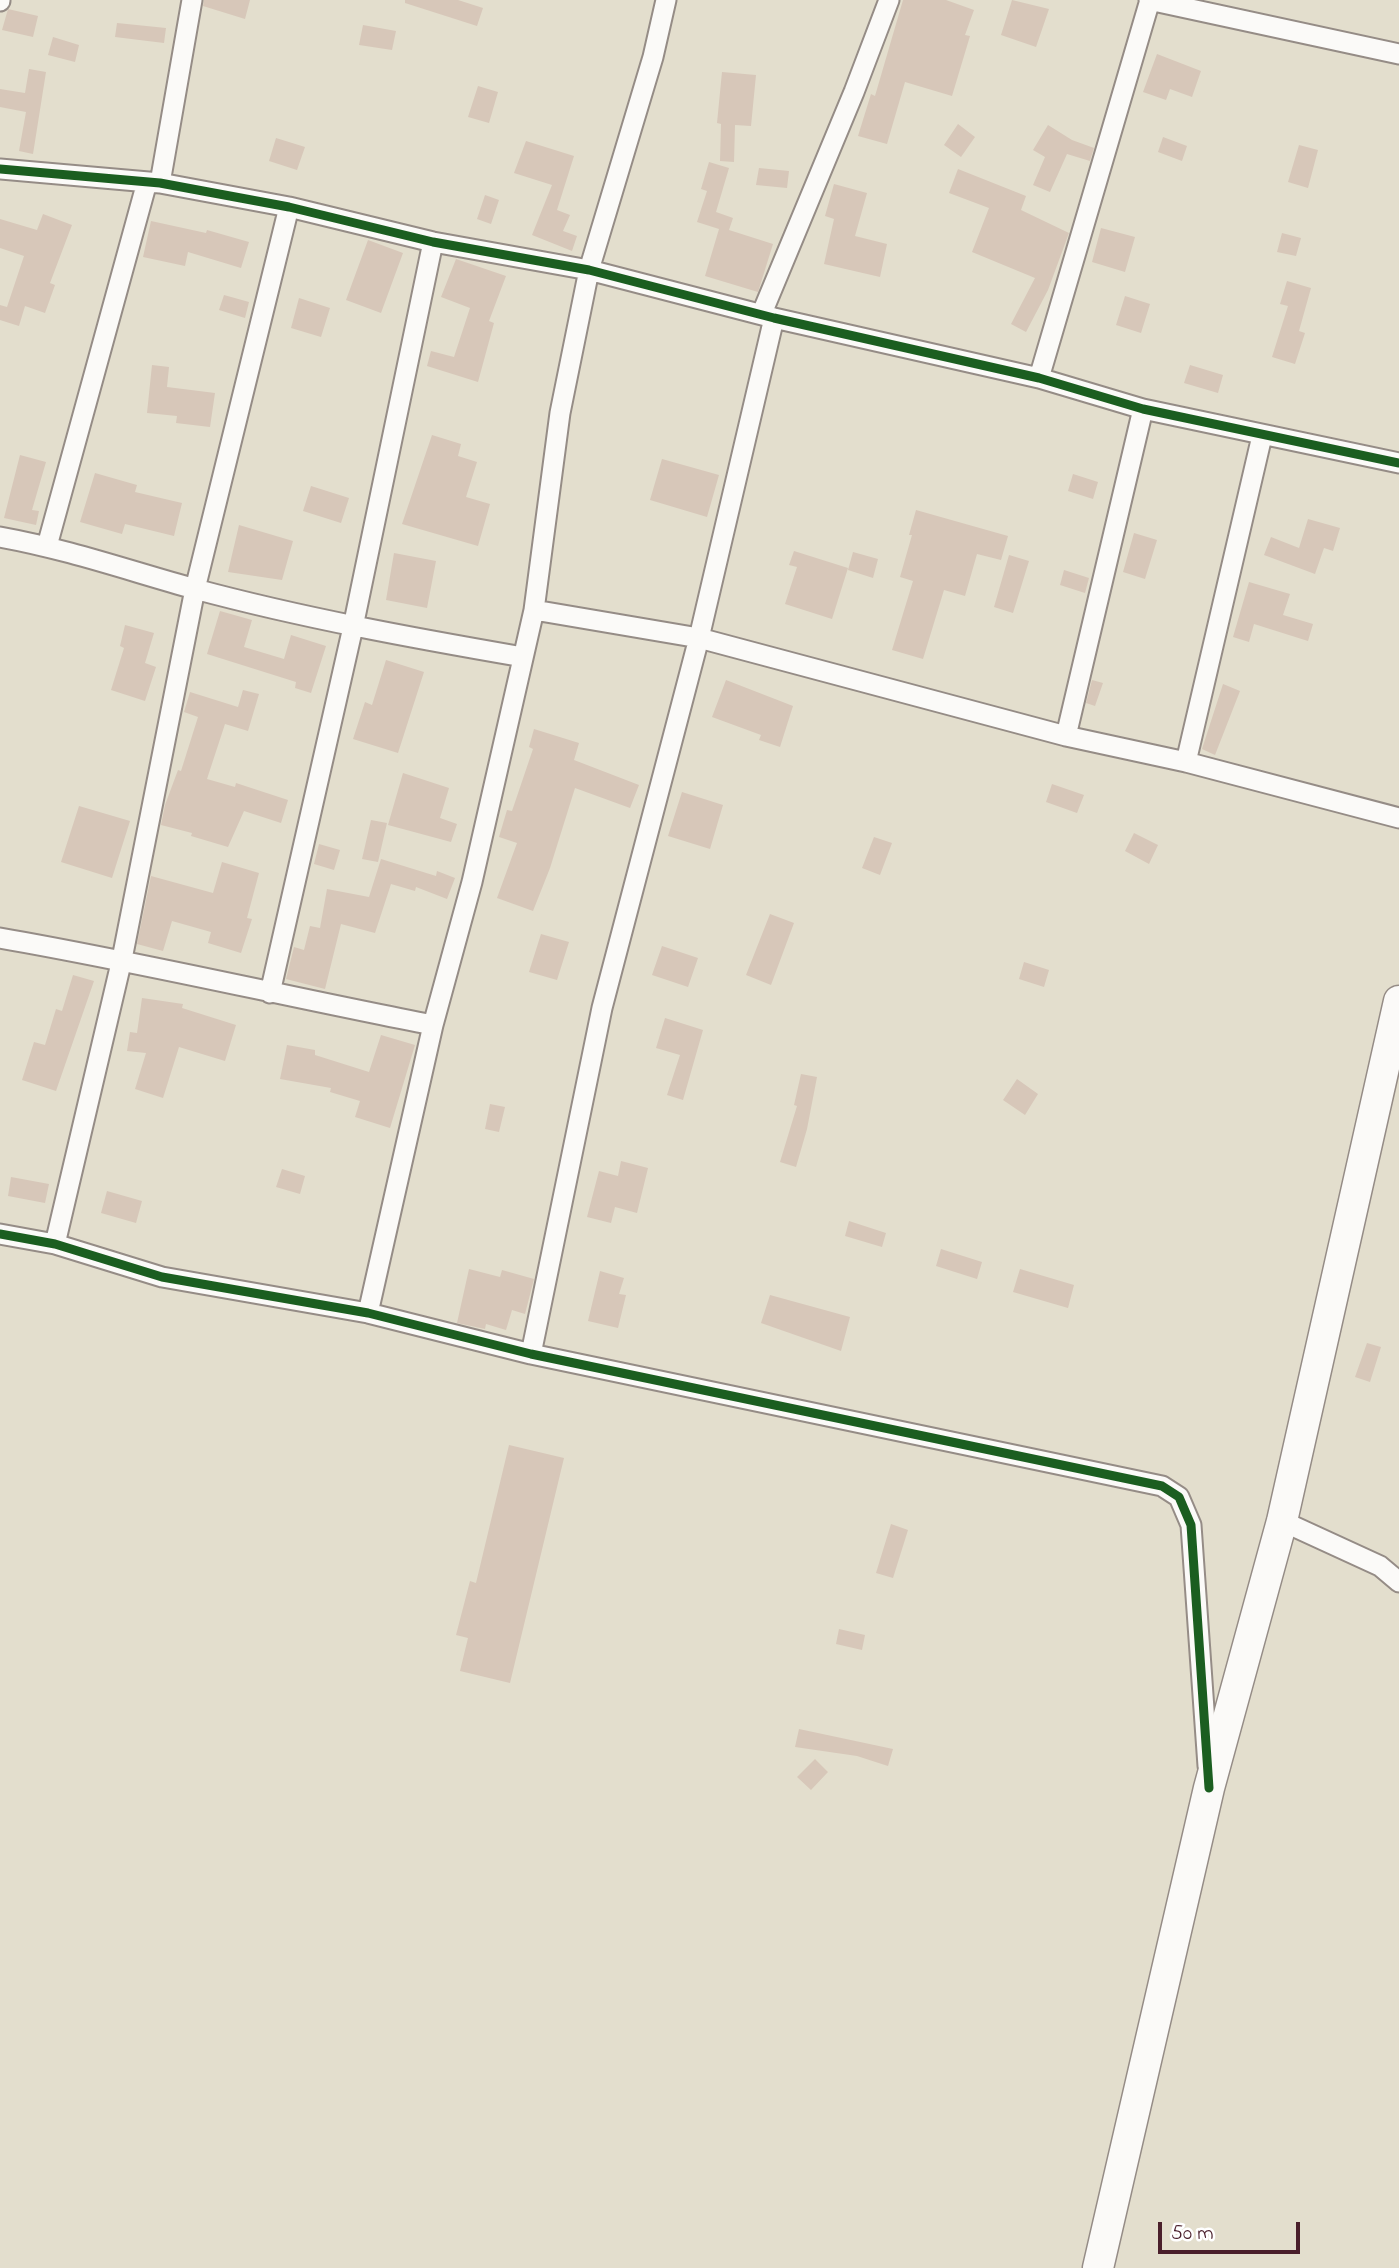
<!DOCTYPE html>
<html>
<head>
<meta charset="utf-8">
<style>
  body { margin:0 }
  #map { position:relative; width:1399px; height:2268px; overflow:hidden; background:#e3decd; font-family:"Indie Flower",sans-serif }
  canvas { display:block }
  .scale { position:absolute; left:1158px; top:2222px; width:142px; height:32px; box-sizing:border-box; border:4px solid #4a1f2b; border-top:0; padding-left:9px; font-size:21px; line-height:24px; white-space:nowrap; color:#4a1f2b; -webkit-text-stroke:5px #fff; paint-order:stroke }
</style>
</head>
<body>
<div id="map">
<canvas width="1399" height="2268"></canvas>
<div class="scale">50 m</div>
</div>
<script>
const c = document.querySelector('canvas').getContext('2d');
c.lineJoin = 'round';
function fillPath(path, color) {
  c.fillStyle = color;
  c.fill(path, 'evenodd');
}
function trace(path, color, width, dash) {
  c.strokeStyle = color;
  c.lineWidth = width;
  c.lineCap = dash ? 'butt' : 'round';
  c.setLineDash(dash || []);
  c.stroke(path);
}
fillPath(new Path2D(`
  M 204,0 L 250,0 L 245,19 L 203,6 Z
  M 405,0 L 458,0 L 483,8 L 477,26 L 405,3 Z
  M 903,0 L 946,0 L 974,10 L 965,35 L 970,36 L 952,96 L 905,82 L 887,144 L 858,136 L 871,94 L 875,96 Z
  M 1012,0 L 1049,9 L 1036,47 L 1001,35 Z
  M 8,9 L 38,16 L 33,37 L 2,30 Z
  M 117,23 L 166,28 L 164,43 L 115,37 Z
  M 363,25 L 396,31 L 392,50 L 359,45 Z
  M 53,37 L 79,45 L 75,62 L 48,55 Z
  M 1157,54 L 1201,71 L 1192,97 L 1170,89 L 1166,100 L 1143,92 Z
  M 29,69 L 46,72 L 33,154 L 19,151 L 26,112 L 0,107 L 0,89 L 25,93 Z
  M 722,72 L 756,75 L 751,126 L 735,125 L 734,162 L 720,161 L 721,124 L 717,123 Z
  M 478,86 L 498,92 L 489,123 L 468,117 Z
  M 958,124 L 975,137 L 961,157 L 944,145 Z
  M 1048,125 L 1072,140 L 1094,148 L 1090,161 L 1067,154 L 1050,192 L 1033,185 L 1045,157 L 1033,150 Z
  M 1163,137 L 1187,146 L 1182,161 L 1158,152 Z
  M 276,138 L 305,147 L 297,170 L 269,161 Z
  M 526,141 L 574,156 L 557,210 L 570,215 L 563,231 L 577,236 L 572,251 L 532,235 L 552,185 L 514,173 Z
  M 1299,145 L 1318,150 L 1308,188 L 1288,182 Z
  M 709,162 L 729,168 L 716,212 L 733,218 L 729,230 L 773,244 L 758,292 L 705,276 L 719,229 L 697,222 L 707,191 L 701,189 Z
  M 759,168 L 789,171 L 787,188 L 756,185 Z
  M 958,169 L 1026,196 L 1021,210 L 1069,233 L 1048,290 L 1026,332 L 1011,324 L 1035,278 L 972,252 L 989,208 L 949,193 Z
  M 834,184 L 867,193 L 855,236 L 887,244 L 880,277 L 824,264 L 834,219 L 825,216 Z
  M 485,195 L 499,200 L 491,224 L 477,219 Z
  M 43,214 L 72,225 L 50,283 L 55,285 L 45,313 L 25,306 L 19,326 L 0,320 L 0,305 L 7,307 L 24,256 L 0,248 L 0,219 L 37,230 Z
  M 151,221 L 206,233 L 207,230 L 249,242 L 241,268 L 188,252 L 185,266 L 143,257 Z
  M 1101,228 L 1135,237 L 1125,272 L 1092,262 Z
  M 1282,233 L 1301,238 L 1296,256 L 1277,252 Z
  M 368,240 L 403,253 L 381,313 L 346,300 Z
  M 456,259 L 506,276 L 489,321 L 494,323 L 478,382 L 427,366 L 431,351 L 454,357 L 470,308 L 441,297 Z
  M 1287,281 L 1311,288 L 1299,331 L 1305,333 L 1295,364 L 1272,357 L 1288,306 L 1280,304 Z
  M 224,295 L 249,302 L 245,318 L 219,310 Z
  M 1125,296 L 1150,304 L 1141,333 L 1116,325 Z
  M 299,298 L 330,308 L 321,337 L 291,328 Z
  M 152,365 L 169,367 L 167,387 L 215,393 L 210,427 L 176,423 L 177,416 L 147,413 Z
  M 1190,365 L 1223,375 L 1218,393 L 1184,383 Z
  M 432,435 L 461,444 L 458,456 L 477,462 L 466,497 L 490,504 L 478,546 L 402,524 Z
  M 20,455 L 46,462 L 32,510 L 39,511 L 36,525 L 4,518 Z
  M 662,459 L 719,475 L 707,517 L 650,500 Z
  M 95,473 L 137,485 L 135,492 L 182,503 L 174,536 L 125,524 L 122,534 L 80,522 Z
  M 1073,474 L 1098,482 L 1093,499 L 1068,491 Z
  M 311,486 L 349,498 L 341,523 L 303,511 Z
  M 916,510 L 1008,536 L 1001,560 L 977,554 L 965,596 L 944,590 L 923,659 L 892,650 L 913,581 L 900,577 L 912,535 L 909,535 Z
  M 1308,519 L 1340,528 L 1333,551 L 1324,548 L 1315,574 L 1264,555 L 1271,537 L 1299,548 Z
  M 239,525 L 293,541 L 282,580 L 228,572 Z
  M 1134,533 L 1157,540 L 1145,579 L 1123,572 Z
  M 794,551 L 848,568 L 832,619 L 785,604 L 797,567 L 789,565 Z
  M 853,552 L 878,559 L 873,578 L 848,570 Z
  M 394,553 L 436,561 L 427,608 L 386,600 Z
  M 1009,555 L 1029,561 L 1013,613 L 994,607 Z
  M 1064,570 L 1089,578 L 1085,593 L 1060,585 Z
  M 1249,582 L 1290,594 L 1283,615 L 1313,624 L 1308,641 L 1254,624 L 1249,642 L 1233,637 Z
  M 220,611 L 252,620 L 244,647 L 284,659 L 291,635 L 326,646 L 311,693 L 295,688 L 296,682 L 207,654 Z
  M 125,625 L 154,633 L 145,663 L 156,667 L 145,701 L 111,690 L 124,648 L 120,646 Z
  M 386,660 L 424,672 L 398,753 L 353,739 L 365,702 L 372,705 Z
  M 726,680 L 793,706 L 780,747 L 759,740 L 761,735 L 712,717 Z
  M 1092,680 L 1103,683 L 1095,706 L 1086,703 Z
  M 1223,684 L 1240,691 L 1215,755 L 1202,749 Z
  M 243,690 L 259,694 L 248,731 L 225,724 L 207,779 L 235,787 L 236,783 L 288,800 L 281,823 L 244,811 L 228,847 L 191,836 L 192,833 L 161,825 L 165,805 L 178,770 L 181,771 L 198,717 L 184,712 L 190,692 L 238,707 Z
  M 534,729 L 579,743 L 574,760 L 639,785 L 630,808 L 575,788 L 550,868 L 533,911 L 497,898 L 517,843 L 499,837 L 507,810 L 512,811 L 533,749 L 529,747 Z
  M 403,773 L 449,788 L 440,818 L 457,824 L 451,842 L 388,825 Z
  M 1052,784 L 1084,795 L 1077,813 L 1046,802 Z
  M 682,792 L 723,805 L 710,849 L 668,836 Z
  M 79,806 L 130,821 L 112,878 L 61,862 Z
  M 371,820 L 387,823 L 378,862 L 362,859 Z
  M 1134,833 L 1158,845 L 1149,864 L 1125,851 Z
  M 874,837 L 892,843 L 880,875 L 862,868 Z
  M 319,844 L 340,850 L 334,870 L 314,864 Z
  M 381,859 L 436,876 L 437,871 L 455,878 L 447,899 L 416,887 L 415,891 L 391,884 L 375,933 L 341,924 L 325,989 L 286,979 L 294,947 L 304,950 L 310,926 L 320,928 L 327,889 L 369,897 Z
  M 222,862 L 259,873 L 247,918 L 252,919 L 241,953 L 208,943 L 211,932 L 172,921 L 163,951 L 137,944 L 151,876 L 213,893 Z
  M 770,914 L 794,923 L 771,985 L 746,975 Z
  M 541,934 L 569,942 L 557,980 L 529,972 Z
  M 662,946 L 698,958 L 688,987 L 652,975 Z
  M 1024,962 L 1049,970 L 1044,987 L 1019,979 Z
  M 73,975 L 94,981 L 56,1091 L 22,1080 L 34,1042 L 45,1045 L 56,1009 L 62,1011 Z
  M 142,998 L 183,1004 L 182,1008 L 236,1025 L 225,1061 L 179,1047 L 163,1098 L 135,1089 L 146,1053 L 127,1051 L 130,1032 L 137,1033 Z
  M 665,1018 L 703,1030 L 683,1100 L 667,1095 L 680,1055 L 656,1048 Z
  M 381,1035 L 415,1045 L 390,1128 L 355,1117 L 360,1101 L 330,1092 L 331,1088 L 280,1079 L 287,1045 L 315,1050 L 315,1055 L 369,1072 Z
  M 801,1074 L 817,1077 L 807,1129 L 796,1167 L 780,1162 L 797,1106 L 794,1105 Z
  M 1017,1079 L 1038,1094 L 1025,1115 L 1003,1100 Z
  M 490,1104 L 505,1107 L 499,1132 L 485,1129 Z
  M 621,1161 L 648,1168 L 637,1213 L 615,1207 L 611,1223 L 587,1217 L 599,1171 L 618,1176 Z
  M 282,1169 L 305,1176 L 300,1194 L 276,1187 Z
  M 11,1177 L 49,1184 L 45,1203 L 8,1196 Z
  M 107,1191 L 142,1201 L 136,1223 L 101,1213 Z
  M 849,1221 L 886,1233 L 882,1247 L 845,1236 Z
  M 941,1249 L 982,1262 L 977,1279 L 936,1266 Z
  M 469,1269 L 500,1277 L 502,1270 L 534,1279 L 525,1314 L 512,1310 L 506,1330 L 486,1324 L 485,1329 L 457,1323 Z
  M 1020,1269 L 1074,1285 L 1068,1308 L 1013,1292 Z
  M 600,1271 L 624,1278 L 619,1294 L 626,1295 L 618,1328 L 588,1321 Z
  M 770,1295 L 850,1317 L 841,1351 L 761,1323 Z
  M 1367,1343 L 1381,1347 L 1370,1382 L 1355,1377 Z
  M 509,1445 L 564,1458 L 510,1683 L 460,1671 L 468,1638 L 456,1635 L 470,1581 L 476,1583 Z
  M 891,1524 L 908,1530 L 893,1578 L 876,1573 Z
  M 839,1629 L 865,1635 L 862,1650 L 836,1644 Z
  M 799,1729 L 893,1749 L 888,1766 L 857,1756 L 795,1747 Z
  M 815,1759 L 828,1772 L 811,1790 L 797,1777 Z`), '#d7c7b9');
const street = new Path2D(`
  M 1149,0 L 1399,54
  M 0,1 L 0,0
  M 0,169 L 160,183 L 289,207 L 433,242 L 589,270 L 774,318 L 1039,378 L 1143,409 L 1399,463
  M 160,183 L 192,0
  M 762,313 L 854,92 L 889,0
  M 1039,378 L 1150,0
  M 0,537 C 67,549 130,571 195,589 C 303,618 413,638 523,657
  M 47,546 L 147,182
  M 534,610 L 699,638 L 1066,736 L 1186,762 L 1399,818
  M 1066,736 L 1143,409
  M 1186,762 L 1262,436
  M 0,938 C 145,963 288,997 433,1025
  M 270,993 L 353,627 L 433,242
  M 0,1234 L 55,1244 L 162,1277 L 368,1313 L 531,1354 L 1162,1486 L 1179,1497 L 1191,1525 L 1208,1766
  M 55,1244 L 122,959 L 195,589 L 289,207
  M 368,1313 L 433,1025 L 472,882 L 534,610 L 560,413 L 589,270 L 653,57 L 666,0
  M 531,1354 L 602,1008 L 699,638 L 774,318
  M 1282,1521 L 1380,1566 L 1399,1582`);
const primary = new Path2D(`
  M 1098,2268 L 1209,1788 L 1282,1521 L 1399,1001`);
trace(street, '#958c86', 23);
trace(primary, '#958c86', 33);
trace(street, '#fbfaf8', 19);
trace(primary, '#fbfaf8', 30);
trace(new Path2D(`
  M 0,169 L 160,183 L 289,207 L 433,242 L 589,270 L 774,318 L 1039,378 L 1143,409 L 1399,463
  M 0,1234 L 55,1244 L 162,1277 L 368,1313 L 531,1354 L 1162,1486 L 1179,1497 L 1191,1525 L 1209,1788`), '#1b5e20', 9);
</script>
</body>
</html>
